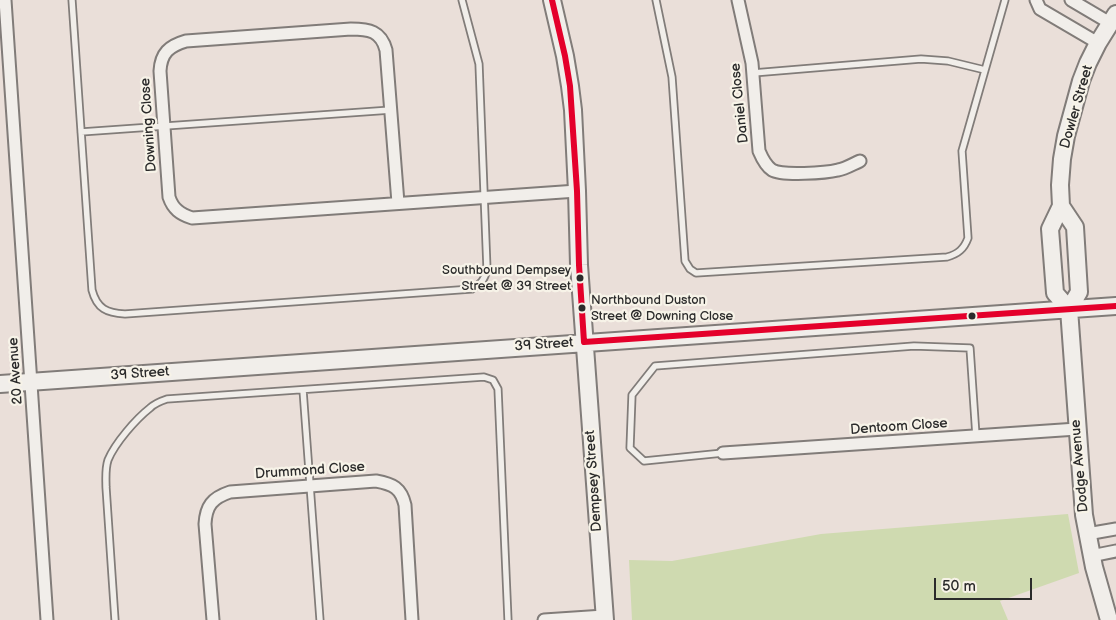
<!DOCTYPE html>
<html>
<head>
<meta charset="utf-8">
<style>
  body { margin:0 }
  #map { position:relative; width:1116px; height:620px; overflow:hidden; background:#eadfd9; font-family:"Balsamiq Sans",sans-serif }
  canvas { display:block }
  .scale { position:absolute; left:934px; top:578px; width:98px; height:22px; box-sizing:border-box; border:2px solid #2b2b2b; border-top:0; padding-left:6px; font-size:15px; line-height:18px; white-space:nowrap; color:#2b2b2b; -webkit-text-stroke:4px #f7f3e8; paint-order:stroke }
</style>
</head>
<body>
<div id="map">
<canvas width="1116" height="620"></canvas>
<div class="scale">50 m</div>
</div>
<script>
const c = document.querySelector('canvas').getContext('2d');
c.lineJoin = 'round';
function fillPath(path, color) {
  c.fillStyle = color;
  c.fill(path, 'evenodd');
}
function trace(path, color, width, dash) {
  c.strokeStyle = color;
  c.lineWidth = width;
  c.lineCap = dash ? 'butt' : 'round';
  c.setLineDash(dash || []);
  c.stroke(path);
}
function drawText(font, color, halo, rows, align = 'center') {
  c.font = font + ' "Balsamiq Sans",sans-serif';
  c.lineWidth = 4.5;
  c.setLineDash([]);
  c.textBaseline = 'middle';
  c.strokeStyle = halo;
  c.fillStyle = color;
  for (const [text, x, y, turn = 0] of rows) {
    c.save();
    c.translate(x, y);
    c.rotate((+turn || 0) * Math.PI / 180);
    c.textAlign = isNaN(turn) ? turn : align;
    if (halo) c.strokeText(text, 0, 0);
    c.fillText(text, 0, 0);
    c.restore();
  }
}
fillPath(new Path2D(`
  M 1068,514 L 1079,573 L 1000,601 L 1008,620 L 632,620 L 629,560 L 672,561 L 821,534 Z`), '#cfdab0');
const lane = new Path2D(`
  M 72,0 L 92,290 C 97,309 107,313 125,314 L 472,289 C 481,284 485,279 487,269 L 479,64 L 462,0
  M 656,0 L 672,77 L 685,261 L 690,269 L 696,273 L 947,257 C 958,254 964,249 968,238 L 962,151 L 1005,0
  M 753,73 L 921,59 L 948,61 L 985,70
  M 81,132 L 391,110
  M 303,390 L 320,620
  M 723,453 L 644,461 L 630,448 L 632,395 L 655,366 L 914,346 L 970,348 L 976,436
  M 115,620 L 106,487 C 106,479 105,469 108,460 C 115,443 136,419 150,408 C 155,403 161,401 167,399 L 484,377 L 493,380 L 498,389 L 508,620`);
const street = new Path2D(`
  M 5,0 L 47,620
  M 738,0 L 752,63 L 759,151 C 762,158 766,166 772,170 C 782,176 826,173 838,170 C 845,169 853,164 860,161
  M 1036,0 L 1040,9 L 1098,43
  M 1071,0 L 1110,23
  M 398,203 L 386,50 C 381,31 369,29 351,29 L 186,41 C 169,46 161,53 160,71 L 169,197 C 173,209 180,214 192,218 L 577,191
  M 723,453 L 1077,429
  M 1087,534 L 1116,529
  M 1091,556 L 1116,551
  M 213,620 L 205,524 C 206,506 212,498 230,492 L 376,481 C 393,484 401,488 405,505 L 412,620
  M 544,620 L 604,616`);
const secondary = new Path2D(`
  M 552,0 L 565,56 L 570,86 L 573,110 L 577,191 L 579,265 L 605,620
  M 1061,206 L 1075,227 L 1079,292 L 1069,309
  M 1069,309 L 1084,515 L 1094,567 L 1109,620
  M 1069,309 L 1055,293 L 1050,229 L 1061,206 L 1060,185 L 1062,159 L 1066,136 L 1081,81 L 1088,63 L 1098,43 L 1116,14
  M 0,384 L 1116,306`);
trace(lane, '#817c79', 9);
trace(street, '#817c79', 15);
trace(secondary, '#817c79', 20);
trace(lane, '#f1eeea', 5.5);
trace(street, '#f1eeea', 11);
trace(secondary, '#f1eeea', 16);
trace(new Path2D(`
  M 552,0 L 565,56 L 570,86 L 577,191 L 579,265 L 584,342
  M 584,342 L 1116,306`), '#e4002b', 6);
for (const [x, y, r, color] of [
  [580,278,4.5,"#2b2b2b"],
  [582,308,4.5,"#2b2b2b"],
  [972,316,4.5,"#2b2b2b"]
]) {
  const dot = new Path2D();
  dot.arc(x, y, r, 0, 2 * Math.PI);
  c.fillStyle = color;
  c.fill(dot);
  trace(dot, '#f7f3e8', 2);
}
drawText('13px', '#2b2b2b', '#f7f3e8', [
  ["Southbound Dempsey",571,271],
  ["Street @ 39 Street",571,287],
  ["Northbound Duston",591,301,"left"],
  ["Street @ Downing Close",591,317,"left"]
], 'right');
drawText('14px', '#2b2b2b', '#f7f3e8', [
  ["Daniel Close",740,103,-96],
  ["Dowler Street",1077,107,-74],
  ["Downing Close",149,125,-94],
  ["39 Street",544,345,-4],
  ["20 Avenue",16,371,-94],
  ["39 Street",140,374,-4],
  ["Dentoom Close",899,427,-4],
  ["Dodge Avenue",1080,466,-95],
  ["Drummond Close",310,471,-4],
  ["Dempsey Street",594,481,-94]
]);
</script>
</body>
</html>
